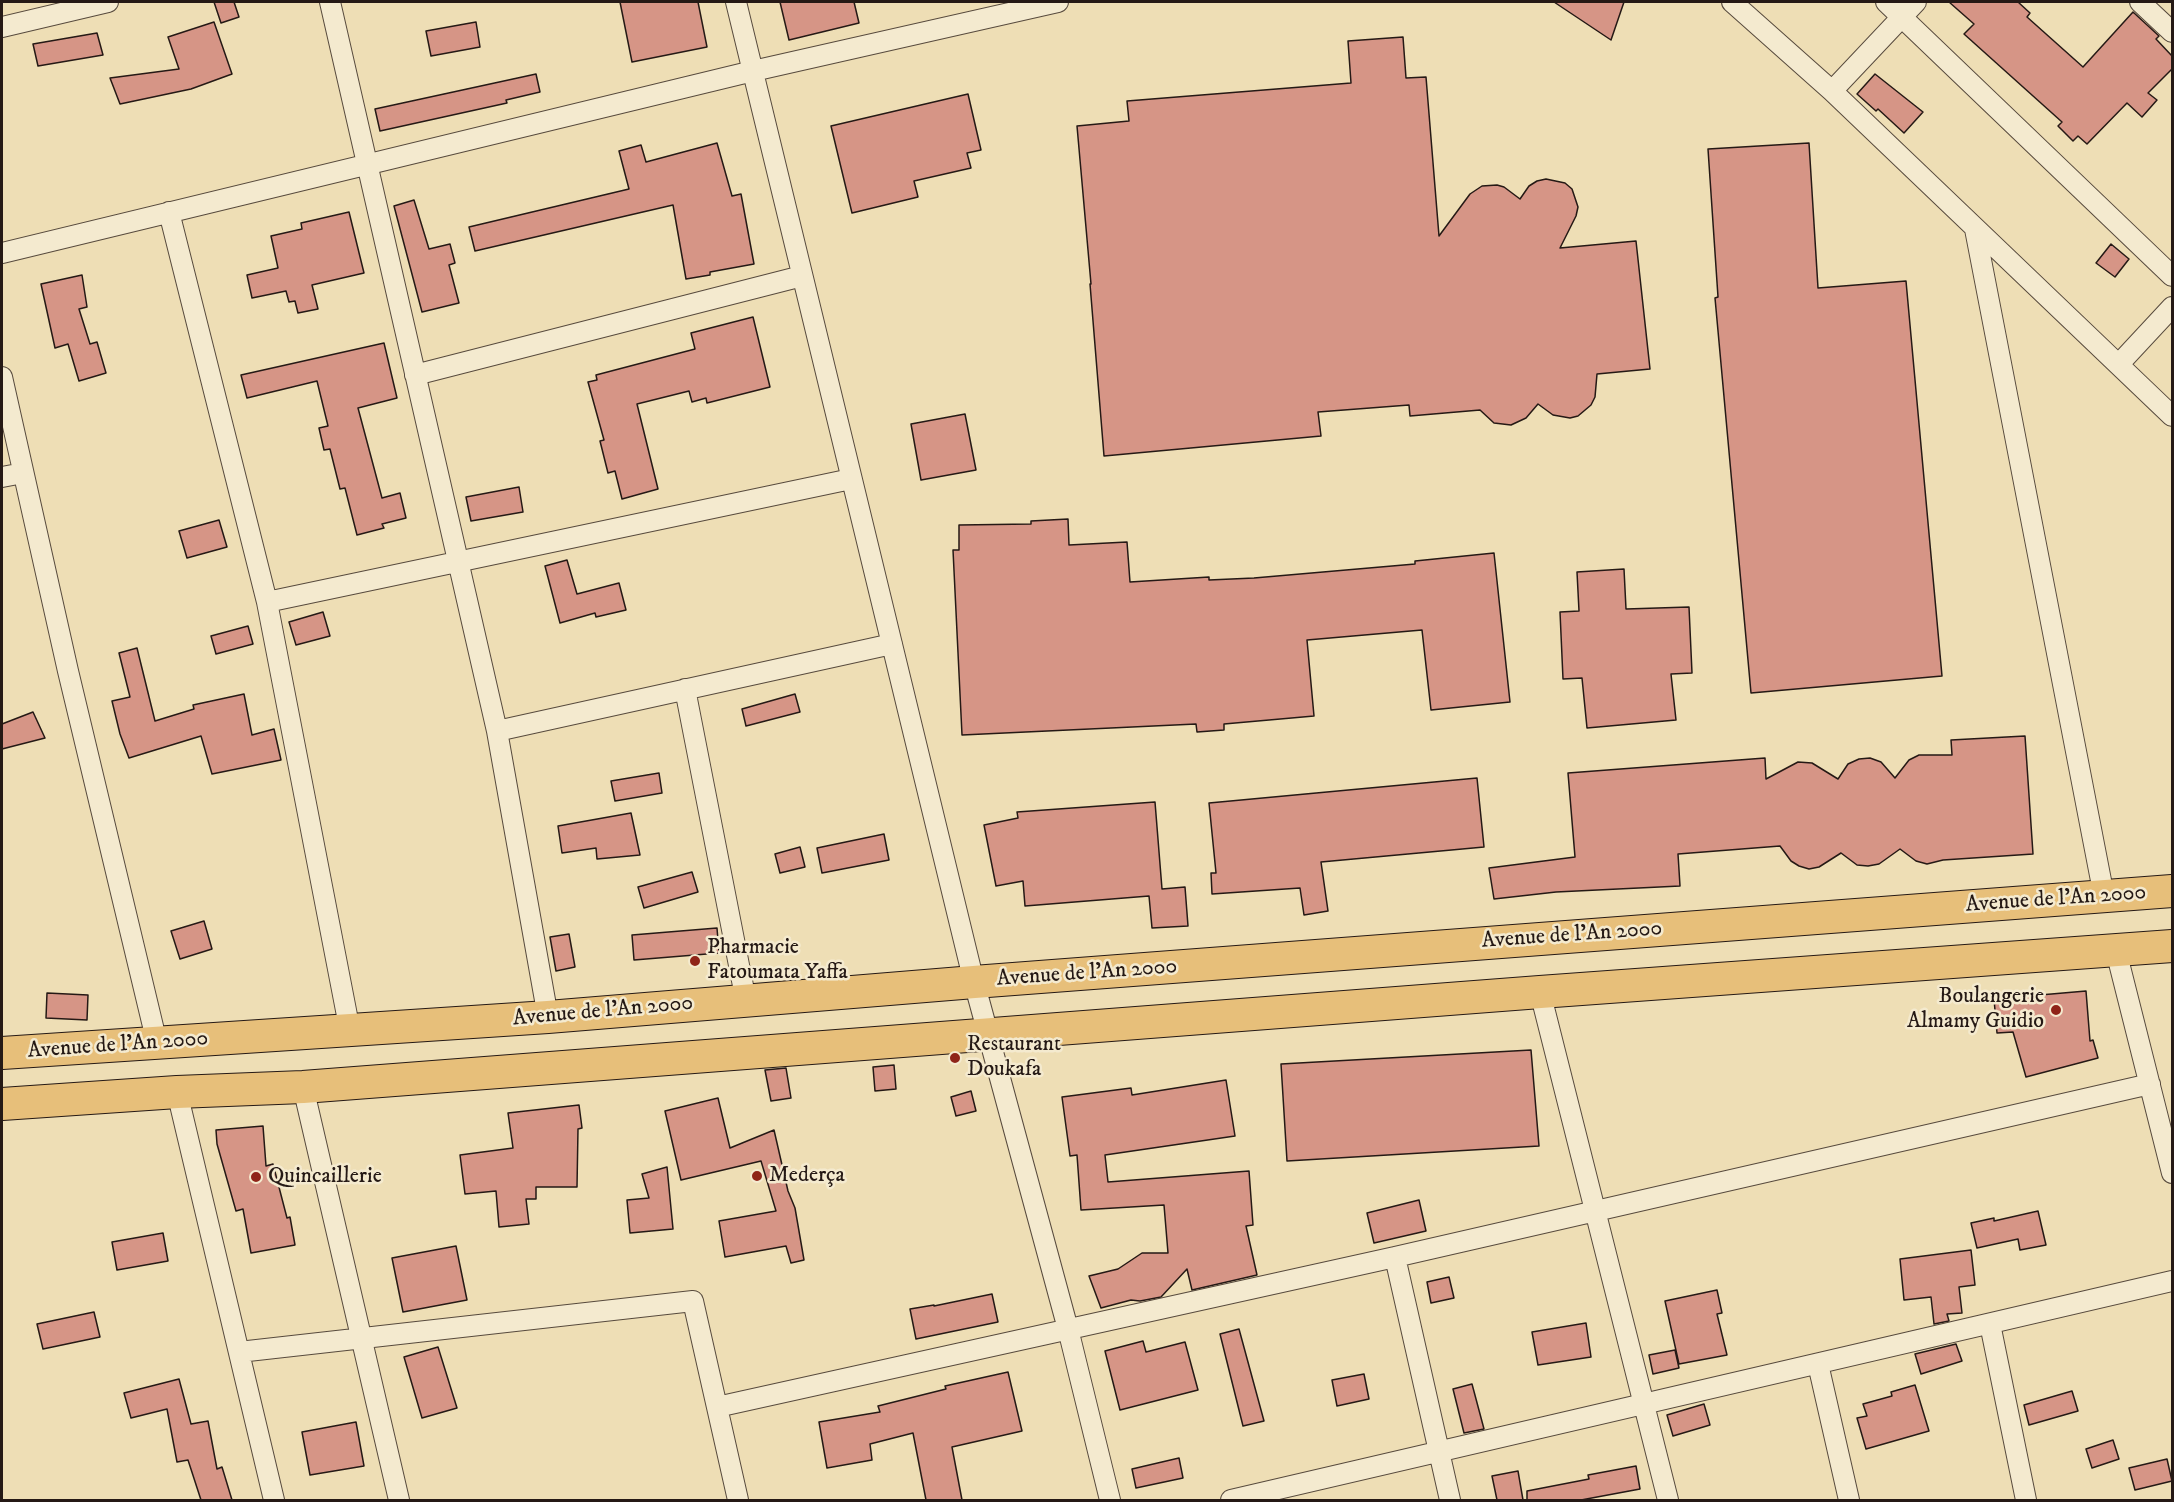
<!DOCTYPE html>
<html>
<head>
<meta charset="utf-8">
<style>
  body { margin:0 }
  #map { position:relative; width:2174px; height:1502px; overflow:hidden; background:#eedeb5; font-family:"IM FELL DW Pica",serif }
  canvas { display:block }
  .frame { position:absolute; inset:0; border:3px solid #251915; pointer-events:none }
</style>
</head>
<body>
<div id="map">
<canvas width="2174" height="1502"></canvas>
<div class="frame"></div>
</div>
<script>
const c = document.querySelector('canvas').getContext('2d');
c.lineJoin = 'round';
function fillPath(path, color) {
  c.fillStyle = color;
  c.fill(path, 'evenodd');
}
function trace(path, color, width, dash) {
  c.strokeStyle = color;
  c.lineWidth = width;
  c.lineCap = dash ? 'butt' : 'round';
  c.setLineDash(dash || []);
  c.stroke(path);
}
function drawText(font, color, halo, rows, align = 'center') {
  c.font = font + ' "IM FELL DW Pica",serif';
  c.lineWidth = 5;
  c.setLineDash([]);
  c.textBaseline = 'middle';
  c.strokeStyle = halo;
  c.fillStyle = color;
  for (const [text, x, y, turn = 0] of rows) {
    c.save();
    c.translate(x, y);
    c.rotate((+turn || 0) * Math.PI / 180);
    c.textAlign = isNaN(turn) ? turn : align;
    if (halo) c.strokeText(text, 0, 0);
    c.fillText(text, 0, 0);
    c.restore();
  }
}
const building = new Path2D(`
  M 214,2 L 234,2 L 239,17 L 221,23 Z
  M 620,2 L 698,2 L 707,47 L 632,62 Z
  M 780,2 L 854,2 L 859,23 L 789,40 Z
  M 1554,2 L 1624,2 L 1611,40 Z
  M 1949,2 L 2018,2 L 2030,13 L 2027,17 L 2083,67 L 2133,12 L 2159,36 L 2156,39 L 2172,56 L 2172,69 L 2148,93 L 2157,100 L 2142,117 L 2127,103 L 2087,144 L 2078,136 L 2073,141 L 2058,126 L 2062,122 L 1964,34 L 1974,24 Z
  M 214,22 L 232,74 L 191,89 L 120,104 L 110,78 L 179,69 L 168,37 Z
  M 476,22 L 480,47 L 431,56 L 426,31 Z
  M 97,33 L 103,55 L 38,66 L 33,44 Z
  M 1403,37 L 1406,78 L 1426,77 L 1439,236 L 1470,194 L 1482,186 L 1497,185 L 1504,187 L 1520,199 L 1529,186 L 1537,181 L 1546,179 L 1565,183 L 1572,189 L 1578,207 L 1576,216 L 1560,248 L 1636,241 L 1650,369 L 1597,374 L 1595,397 L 1591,405 L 1578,416 L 1570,418 L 1553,415 L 1538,404 L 1526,418 L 1511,425 L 1494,423 L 1480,410 L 1410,416 L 1409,405 L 1318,412 L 1321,436 L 1104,456 L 1090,284 L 1091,284 L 1077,126 L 1129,121 L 1127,101 L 1351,83 L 1348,41 Z
  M 536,74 L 540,92 L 506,100 L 507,103 L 380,131 L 375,109 Z
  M 1875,74 L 1923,112 L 1904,133 L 1878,109 L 1876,111 L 1857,94 Z
  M 968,94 L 981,150 L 967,153 L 971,168 L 914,181 L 918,197 L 852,213 L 831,126 Z
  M 717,143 L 732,196 L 741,194 L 754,264 L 710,272 L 710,275 L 686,279 L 673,205 L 475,251 L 469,227 L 629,189 L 619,151 L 641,145 L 646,162 Z
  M 1809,143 L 1818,288 L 1906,281 L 1942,676 L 1751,693 L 1715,298 L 1718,297 L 1708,149 Z
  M 414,200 L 429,249 L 450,244 L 455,263 L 449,265 L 459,303 L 422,312 L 394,206 Z
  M 349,212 L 364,273 L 312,285 L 318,309 L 298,313 L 295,301 L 289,302 L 286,291 L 252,298 L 247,275 L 278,268 L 271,236 L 302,229 L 301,223 Z
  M 2111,244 L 2129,259 L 2115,277 L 2096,263 Z
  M 82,275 L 87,307 L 79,309 L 90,344 L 97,342 L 106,373 L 79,381 L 68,344 L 55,348 L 41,284 Z
  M 753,317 L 770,387 L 707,403 L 706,398 L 692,402 L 689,391 L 637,404 L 658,489 L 622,499 L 615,471 L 608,473 L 600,441 L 604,440 L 588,382 L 597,380 L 596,375 L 695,349 L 691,333 Z
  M 384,343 L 397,398 L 358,408 L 382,498 L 400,493 L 406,518 L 382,524 L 384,528 L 357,535 L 345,488 L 340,489 L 330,449 L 324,450 L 319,428 L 328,426 L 317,381 L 247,398 L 241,375 Z
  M 965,414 L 976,470 L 921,480 L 911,424 Z
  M 519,487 L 523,512 L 471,521 L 466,497 Z
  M 1068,519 L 1069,545 L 1127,542 L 1130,582 L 1209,577 L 1209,580 L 1254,578 L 1415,564 L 1415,561 L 1494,553 L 1510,702 L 1431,710 L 1422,630 L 1307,640 L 1314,716 L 1224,724 L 1224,730 L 1197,732 L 1196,724 L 962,735 L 953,550 L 959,550 L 959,525 L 1031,524 L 1031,521 Z
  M 219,520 L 227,547 L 187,558 L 179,531 Z
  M 567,560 L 577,594 L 619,583 L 626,610 L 596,617 L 595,613 L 560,623 L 545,566 Z
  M 1624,569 L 1626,609 L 1689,607 L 1692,673 L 1671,674 L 1676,720 L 1587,728 L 1582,678 L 1563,679 L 1560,612 L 1579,611 L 1577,572 Z
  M 323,612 L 330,636 L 296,645 L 289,622 Z
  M 248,626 L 253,644 L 216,654 L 211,636 Z
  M 137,648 L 155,721 L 194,709 L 193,705 L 244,694 L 252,735 L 274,729 L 281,760 L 212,774 L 201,736 L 129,758 L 120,734 L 112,701 L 130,697 L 119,653 Z
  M 795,694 L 800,712 L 746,726 L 742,709 Z
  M 33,712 L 45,738 L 2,749 L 2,724 Z
  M 2025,736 L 2033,854 L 1943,860 L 1927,864 L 1916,861 L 1900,849 L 1879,864 L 1868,866 L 1857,865 L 1841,853 L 1819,867 L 1809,869 L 1799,866 L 1791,861 L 1780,846 L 1678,854 L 1680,886 L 1556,892 L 1494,899 L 1489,868 L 1575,857 L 1568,773 L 1765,758 L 1766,779 L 1798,762 L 1812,763 L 1838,779 L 1848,764 L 1859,759 L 1870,758 L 1881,762 L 1895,778 L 1909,760 L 1919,755 L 1952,755 L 1951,740 Z
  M 659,773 L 662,793 L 615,801 L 611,781 Z
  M 1477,778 L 1484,847 L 1321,862 L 1328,911 L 1304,915 L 1300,888 L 1212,894 L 1211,873 L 1216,873 L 1209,803 Z
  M 1155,802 L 1162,889 L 1185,887 L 1188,926 L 1152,928 L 1149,896 L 1025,906 L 1023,881 L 996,886 L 984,825 L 1018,818 L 1017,812 Z
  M 631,813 L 640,855 L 597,859 L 596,848 L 562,853 L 558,826 Z
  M 884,834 L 889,860 L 822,873 L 817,848 Z
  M 800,847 L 805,867 L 780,873 L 775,854 Z
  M 692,872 L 698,892 L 644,908 L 638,887 Z
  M 204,921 L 212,949 L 180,959 L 171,931 Z
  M 717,928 L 719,953 L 634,960 L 632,935 Z
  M 569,934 L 575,967 L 556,971 L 550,937 Z
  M 2086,991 L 2090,1041 L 2093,1040 L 2098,1058 L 2026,1077 L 2013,1032 L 1997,1033 L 1994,999 Z
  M 47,993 L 88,995 L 87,1020 L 46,1018 Z
  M 1531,1050 L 1539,1146 L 1287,1161 L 1281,1064 Z
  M 894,1065 L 896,1089 L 875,1091 L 873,1067 Z
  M 786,1068 L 791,1098 L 771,1101 L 765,1070 Z
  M 1226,1080 L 1235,1136 L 1105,1155 L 1108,1182 L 1249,1171 L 1253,1225 L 1246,1226 L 1257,1275 L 1192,1290 L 1187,1269 L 1161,1297 L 1140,1301 L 1131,1300 L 1101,1308 L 1089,1276 L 1118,1269 L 1142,1253 L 1168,1253 L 1164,1205 L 1081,1210 L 1077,1155 L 1070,1156 L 1062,1097 L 1131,1088 L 1132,1095 Z
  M 971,1091 L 976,1111 L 956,1116 L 951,1097 Z
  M 718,1098 L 730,1148 L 774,1130 L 788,1191 L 795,1208 L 804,1260 L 791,1263 L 786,1246 L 725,1257 L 719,1221 L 776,1211 L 761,1161 L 681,1180 L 665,1111 Z
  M 579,1105 L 582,1128 L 578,1129 L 577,1187 L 536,1187 L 536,1199 L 526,1199 L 529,1224 L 499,1227 L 496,1191 L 465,1194 L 460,1155 L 513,1148 L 508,1113 Z
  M 263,1126 L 266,1166 L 273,1164 L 287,1218 L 290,1217 L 295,1245 L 251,1253 L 243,1209 L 236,1211 L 217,1144 L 216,1130 Z
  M 667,1167 L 673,1229 L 630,1233 L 627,1200 L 649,1198 L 642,1174 Z
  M 1419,1200 L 1426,1231 L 1374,1243 L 1367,1213 Z
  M 2038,1211 L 2046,1245 L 2020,1250 L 2018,1239 L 1977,1248 L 1971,1223 L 1994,1218 L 1994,1221 Z
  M 163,1233 L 168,1261 L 117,1270 L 112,1242 Z
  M 456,1246 L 467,1300 L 403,1312 L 392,1258 Z
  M 1971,1250 L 1975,1285 L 1959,1287 L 1962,1313 L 1947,1314 L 1949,1321 L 1934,1324 L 1931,1297 L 1904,1300 L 1900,1259 Z
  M 1449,1277 L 1454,1298 L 1431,1303 L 1427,1282 Z
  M 1717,1290 L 1722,1313 L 1717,1314 L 1727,1355 L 1679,1364 L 1665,1301 Z
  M 992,1294 L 998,1322 L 916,1339 L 910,1309 L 934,1305 L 934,1306 Z
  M 94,1312 L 100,1337 L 43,1349 L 37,1324 Z
  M 1586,1323 L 1591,1357 L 1538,1365 L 1532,1332 Z
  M 1239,1329 L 1264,1421 L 1243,1426 L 1220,1334 Z
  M 1143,1341 L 1146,1352 L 1185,1342 L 1198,1390 L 1120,1410 L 1105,1351 Z
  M 1956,1344 L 1962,1361 L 1921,1374 L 1915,1354 Z
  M 438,1347 L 457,1408 L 422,1418 L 404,1357 Z
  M 1675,1350 L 1679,1368 L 1653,1374 L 1649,1355 Z
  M 1008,1372 L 1022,1431 L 952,1447 L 962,1500 L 926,1500 L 913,1433 L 870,1444 L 872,1460 L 827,1468 L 819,1422 L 880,1412 L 878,1406 L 946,1389 L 945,1386 Z
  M 1364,1374 L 1369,1399 L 1337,1406 L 1332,1380 Z
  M 179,1379 L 191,1424 L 208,1421 L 217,1469 L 222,1467 L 232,1500 L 201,1500 L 188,1460 L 177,1462 L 167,1409 L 131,1418 L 124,1393 Z
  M 1472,1384 L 1484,1429 L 1464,1433 L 1453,1389 Z
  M 1915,1385 L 1929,1431 L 1866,1449 L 1857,1418 L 1867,1416 L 1863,1404 L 1892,1396 L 1891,1392 Z
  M 2072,1391 L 2078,1411 L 2029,1425 L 2024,1405 Z
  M 1704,1404 L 1710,1425 L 1673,1436 L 1667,1415 Z
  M 356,1422 L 364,1466 L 310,1475 L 302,1432 Z
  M 2113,1440 L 2119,1459 L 2092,1468 L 2086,1449 Z
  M 1179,1458 L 1183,1478 L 1136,1488 L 1132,1469 Z
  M 2167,1459 L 2172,1481 L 2135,1490 L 2129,1468 Z
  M 1636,1466 L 1640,1489 L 1581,1500 L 1527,1500 L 1527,1491 L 1589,1479 L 1588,1475 Z
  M 1518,1471 L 1523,1500 L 1497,1500 L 1492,1476 Z`);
fillPath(building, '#d69586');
trace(building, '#251915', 1.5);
const minor = new Path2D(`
  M 330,2 L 497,731 L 548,1017
  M 736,2 L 974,982 L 1068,1329 L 1110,1500
  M 1732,2 L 1832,91 L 2172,416
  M 1886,2 L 2172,276
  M 2140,2 L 2172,32
  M 2,27 L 108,2
  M 1832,91 L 1916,2
  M 169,212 L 267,602 L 350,1031
  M 1975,229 L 2104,896
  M 2,253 L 753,71 L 1058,2
  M 2119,364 L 2172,307
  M 415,375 L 802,276
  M 2,377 L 68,671 L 157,1043
  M 2,477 L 23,473
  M 267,602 L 851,479
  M 685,689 L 746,1001
  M 497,731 L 892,644
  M 2116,951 L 2172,1173
  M 1540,992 L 1668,1500
  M 303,1087 L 399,1500
  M 177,1092 L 274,1500
  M 1395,1257 L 1450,1500
  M 1990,1324 L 2026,1500
  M 239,1352 L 693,1301 L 738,1500
  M 1818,1364 L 1849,1500
  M 717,1407 L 1395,1257 L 2150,1084
  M 1231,1500 L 2172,1281`);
const primary = new Path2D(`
  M 2,1053 L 548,1017 L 974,982 L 2172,891
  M 2,1104 L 177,1092 L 303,1087 L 1540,992 L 2172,946`);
trace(minor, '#574a3d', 22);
trace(primary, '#251915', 34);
trace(minor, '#f4eacf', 20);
trace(primary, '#e7bf7a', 32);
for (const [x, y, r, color] of [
  [695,961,6,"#8f2418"],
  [2056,1010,6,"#8f2418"],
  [955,1058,6,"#8f2418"],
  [757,1176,6,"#8f2418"],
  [256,1177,6,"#8f2418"]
]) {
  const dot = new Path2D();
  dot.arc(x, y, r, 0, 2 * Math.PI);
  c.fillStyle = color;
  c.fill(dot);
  trace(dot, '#f4eacf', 2);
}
drawText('22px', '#251915', '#f4eacf', [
  ["Avenue de l'An 2000",2056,900,-4],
  ["Avenue de l'An 2000",1572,936,-4],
  ["Avenue de l'An 2000",1087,974,-4],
  ["Avenue de l'An 2000",603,1012,-5],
  ["Avenue de l'An 2000",118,1046,-4]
]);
drawText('22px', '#251915', '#f4eacf', [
  ["Pharmacie",707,948],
  ["Fatoumata Yaffa",707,973],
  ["Boulangerie",2044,997,"right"],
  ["Almamy Guidio",2044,1022,"right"],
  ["Restaurant",967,1045],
  ["Doukafa",967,1070],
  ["Mederça",769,1176],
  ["Quincaillerie",268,1177]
], 'left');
</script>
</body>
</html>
